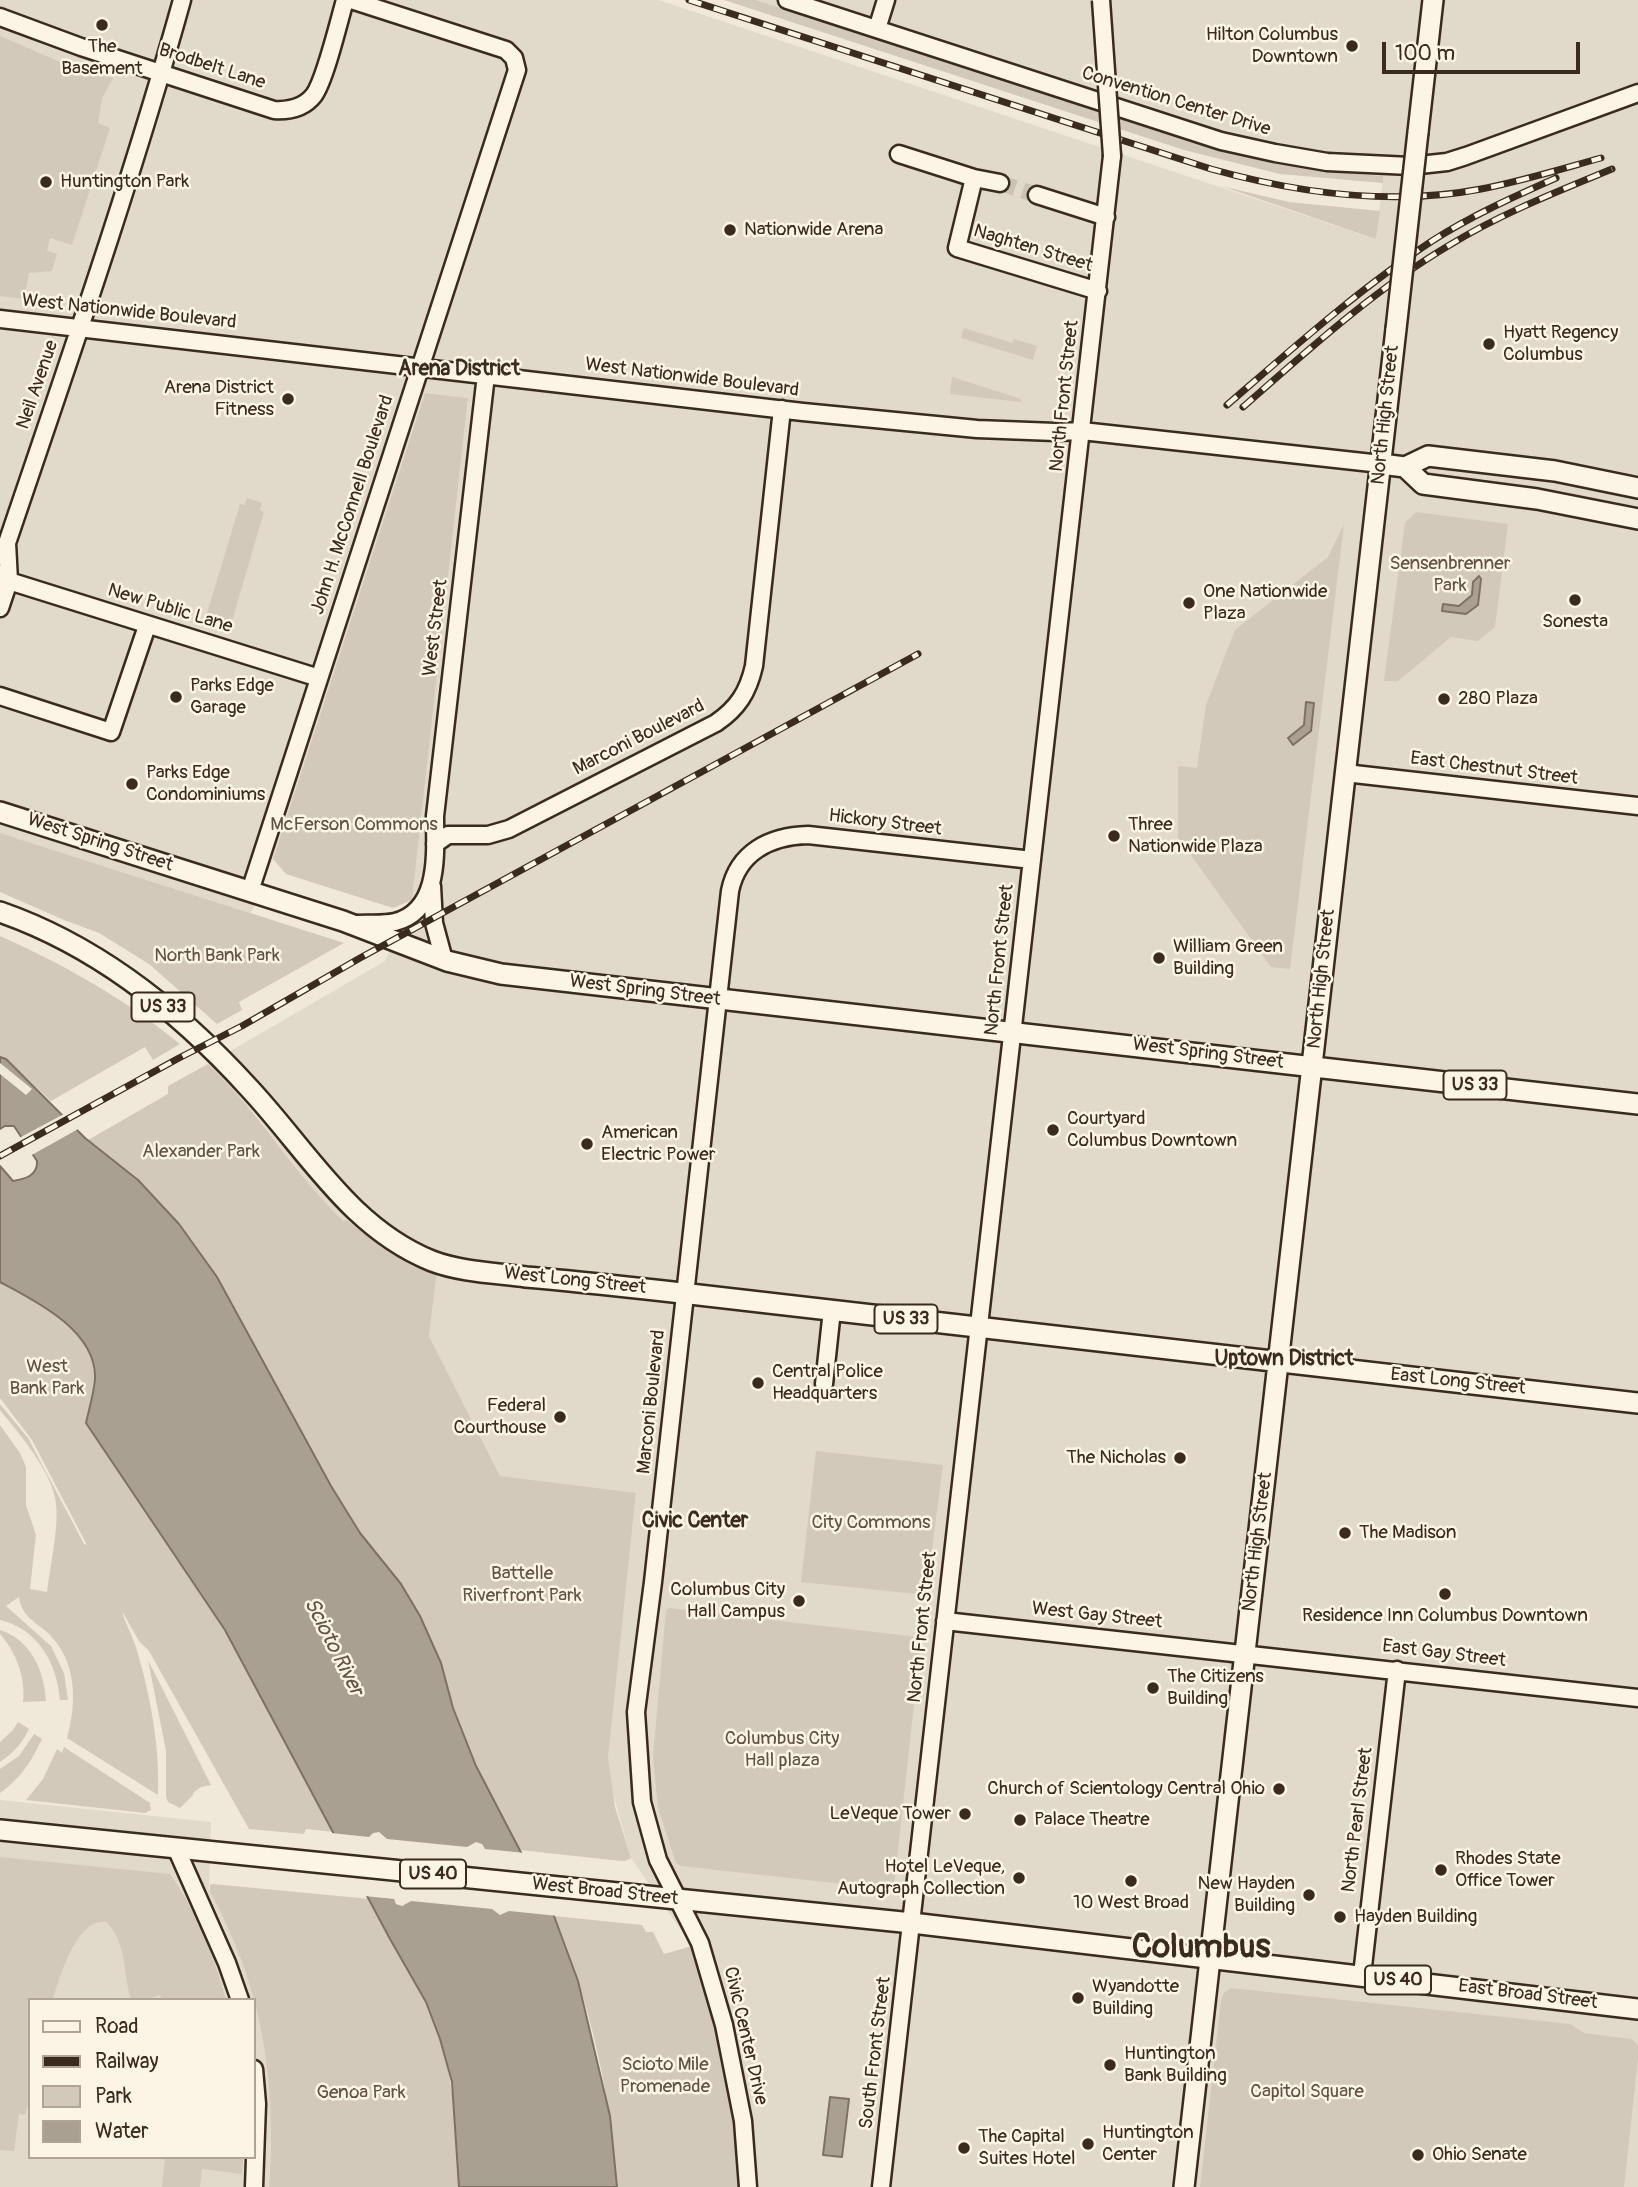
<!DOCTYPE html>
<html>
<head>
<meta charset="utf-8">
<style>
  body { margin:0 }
  #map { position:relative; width:1638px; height:2187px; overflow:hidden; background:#f0e9d9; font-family:Pangolin,sans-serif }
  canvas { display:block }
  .legend { position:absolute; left:28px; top:1998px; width:228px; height:161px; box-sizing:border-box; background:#fcf5e5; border:2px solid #afa495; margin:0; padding:9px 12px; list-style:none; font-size:21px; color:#3b2a1e }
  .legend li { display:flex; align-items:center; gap:14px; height:35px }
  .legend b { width:35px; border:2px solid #afa495 }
  .scale { position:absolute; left:1382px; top:42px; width:198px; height:32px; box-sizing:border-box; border:4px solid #3b2a1e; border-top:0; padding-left:9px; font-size:21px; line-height:24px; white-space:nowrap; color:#3b2a1e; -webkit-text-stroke:5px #fcf5e5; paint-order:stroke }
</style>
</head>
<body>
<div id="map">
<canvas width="1638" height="2187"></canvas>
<ul class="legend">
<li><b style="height:9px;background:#fcf5e5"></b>Road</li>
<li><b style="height:9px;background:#3b2a1e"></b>Railway</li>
<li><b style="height:19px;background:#d2c9ba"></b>Park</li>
<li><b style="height:19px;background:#aaa091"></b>Water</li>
</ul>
<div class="scale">100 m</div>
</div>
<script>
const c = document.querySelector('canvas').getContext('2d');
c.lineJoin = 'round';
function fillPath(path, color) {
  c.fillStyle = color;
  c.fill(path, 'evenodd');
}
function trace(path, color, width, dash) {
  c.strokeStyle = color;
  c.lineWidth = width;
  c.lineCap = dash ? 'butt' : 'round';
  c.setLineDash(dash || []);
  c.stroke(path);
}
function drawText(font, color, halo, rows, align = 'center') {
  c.font = font + ' Pangolin,sans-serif';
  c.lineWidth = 5;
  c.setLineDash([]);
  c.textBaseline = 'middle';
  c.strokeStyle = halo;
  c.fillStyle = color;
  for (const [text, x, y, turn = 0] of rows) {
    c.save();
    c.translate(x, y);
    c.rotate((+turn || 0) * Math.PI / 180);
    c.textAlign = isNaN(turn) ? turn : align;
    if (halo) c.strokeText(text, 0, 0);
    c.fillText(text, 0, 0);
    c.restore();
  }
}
fillPath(new Path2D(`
  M 0,0 L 659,0 L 1376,239 L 1383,176 L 1309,169 L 1231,153 L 1177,137 L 756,0 L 1638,0 L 1638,2187 L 740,2187 L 707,1990 L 692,1946 L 631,1858 L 611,1786 L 608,1757 L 611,1720 L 636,1494 L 500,1476 L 429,1336 L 437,1273 L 408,1262 L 373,1241 L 346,1220 L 343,1222 L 318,1195 L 253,1112 L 208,1064 L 385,961 L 412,900 L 468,398 L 425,393 L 273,859 L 251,913 L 0,833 Z
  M 0,1800 L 211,1822 L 209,1889 L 235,1940 L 254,1996 L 267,2055 L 272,2114 L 269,2187 L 0,2187 ZM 30,2000 L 254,2000 L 254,2157 L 30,2157 Z`), '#e1d9c9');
fillPath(new Path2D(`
  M 724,0 L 756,0 L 1177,137 L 1231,153 L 1309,169 L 1383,176 L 1383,183 L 1280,174 L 1184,150 Z
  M 0,36 L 60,62 L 62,61 L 113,78 L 102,98 L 98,123 L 110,128 L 72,245 L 50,238 L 47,251 L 57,254 L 52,271 L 29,273 L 24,299 L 0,296 Z
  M 1221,186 L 1289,202 L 1380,211 L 1376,239 Z
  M 964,328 L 1012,343 L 1014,339 L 1037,346 L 1033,360 L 961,338 Z
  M 952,377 L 1021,399 L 1021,402 L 950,394 Z
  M 425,393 L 468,398 L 412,900 L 393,908 L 286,874 L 273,859 Z
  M 247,498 L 262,503 L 260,510 L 264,512 L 229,631 L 204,623 L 240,504 L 245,505 Z
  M 1416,512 L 1508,524 L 1495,627 L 1478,641 L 1451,637 L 1398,681 L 1384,681 L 1405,523 Z
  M 1344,524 L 1290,969 L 1271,967 L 1178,837 L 1178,766 L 1197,768 L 1206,705 L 1235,630 L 1328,557 Z
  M 0,833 L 344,943 L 239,1002 L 242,1010 L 217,1024 L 149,964 L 99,933 L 64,920 L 0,892 Z
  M 0,936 C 65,965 125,999 180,1044 L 153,1060 L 145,1047 L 51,1101 L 6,1059 L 0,1057 Z
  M 208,1064 C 259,1112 294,1173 343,1221 L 346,1220 L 390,1252 L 437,1272 L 429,1336 L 500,1476 L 636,1493 L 608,1757 L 615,1807 L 631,1858 L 625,1861 L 611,1860 L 520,1850 L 476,1766 L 453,1708 L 441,1663 L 420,1616 L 401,1584 L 360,1533 L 331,1486 L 217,1277 L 179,1224 L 138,1180 L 88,1140 L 168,1094 L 168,1086 Z
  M 0,1282 C 36,1301 97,1331 95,1380 C 94,1394 89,1409 87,1423 L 225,1630 L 334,1832 L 306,1829 L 304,1834 L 249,1829 L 149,1651 L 139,1641 L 122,1611 C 125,1623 132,1635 136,1647 C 150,1695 160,1744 158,1795 L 67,1738 C 77,1702 77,1662 49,1634 C 36,1622 21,1616 19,1597 L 6,1606 L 51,1646 L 64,1673 L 68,1700 L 60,1700 C 57,1663 38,1629 0,1620 L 0,1425 L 20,1453 L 26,1467 L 26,1505 L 36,1535 L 30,1589 L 47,1592 C 50,1568 59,1526 56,1504 C 53,1472 19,1434 0,1410 L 0,1404 L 28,1438 L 84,1544 L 87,1545 L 32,1440 L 0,1398 Z
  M 816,1451 L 943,1465 L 926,1595 L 801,1582 Z
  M 670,1608 L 917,1637 L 921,1641 L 894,1886 L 889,1889 L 681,1866 L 676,1863 L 658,1808 L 653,1757 L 666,1610 Z
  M 0,1630 C 31,1640 44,1670 46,1701 L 23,1702 C 26,1678 16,1652 0,1634 Z
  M 148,1660 L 211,1785 L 201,1787 L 194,1792 L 193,1795 L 180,1808 L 168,1802 L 166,1797 L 166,1751 Z
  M 18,1722 L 29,1729 C 22,1744 13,1753 0,1762 L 0,1742 L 13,1730 Z
  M 34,1734 L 42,1739 C 31,1762 21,1778 0,1793 L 0,1769 L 19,1756 Z
  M 64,1747 L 150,1803 L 151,1810 L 145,1813 L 26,1800 L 43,1779 L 57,1749 L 62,1753 Z
  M 0,1857 L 170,1874 C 198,1915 213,1953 226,2000 L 162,2000 L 160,1995 L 145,2000 L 131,2000 C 123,1974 127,1941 106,1922 C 77,1917 59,1978 53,2000 L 30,2000 L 30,2095 L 25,2115 L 19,2114 L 14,2151 L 0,2150 Z
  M 213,1884 L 370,1899 C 387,1934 410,1967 426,2003 C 454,2064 457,2122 459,2187 L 269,2187 C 277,2080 262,1986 210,1892 L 210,1885 Z
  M 554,1916 L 642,1925 L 646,1932 L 653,1932 L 664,1954 L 692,1946 C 721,2027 734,2101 740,2187 L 617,2187 C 612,2099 589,1998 554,1916 Z
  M 1231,1988 L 1570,2024 L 1584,2033 L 1631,2039 L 1638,2045 L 1638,2058 L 1624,2187 L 1200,2187 L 1221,2000 L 1224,1993 Z
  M 165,2157 L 243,2157 L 242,2174 L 202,2169 L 200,2187 L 162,2187 Z`), '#d2c9ba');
const water = new Path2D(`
  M 1479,576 L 1481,579 L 1478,605 L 1466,614 L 1442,611 L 1443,604 L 1459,606 L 1472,595 L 1473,582 Z
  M 1306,702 L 1314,703 L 1311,731 L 1293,745 L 1288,738 L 1304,725 Z
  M 0,1057 L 6,1059 L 85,1138 L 138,1180 L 179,1224 L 217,1277 L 331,1486 L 360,1533 L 401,1584 L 420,1616 L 441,1663 L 453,1708 L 476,1766 L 554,1916 L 578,1981 L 610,2116 L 617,2187 L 459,2187 L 452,2082 L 440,2039 L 426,2002 L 390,1939 L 225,1630 L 86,1423 C 89,1409 94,1393 95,1379 C 97,1331 36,1301 0,1282 L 0,1166 L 13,1181 C 26,1179 38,1175 37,1161 L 14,1126 L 5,1126 L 0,1129 Z
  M 830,2097 L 849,2099 L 842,2157 L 823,2155 Z`);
fillPath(water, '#aaa091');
trace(water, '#7e7163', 2);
fillPath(new Path2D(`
  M 0,1063 L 32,1089 L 26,1095 L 0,1074 Z
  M 66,1113 L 80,1128 L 30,1156 L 19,1138 Z
  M 379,1832 L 387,1839 L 467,1847 L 476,1842 L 482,1844 L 485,1849 L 525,1853 L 558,1916 L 509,1911 L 500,1915 L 492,1909 L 411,1901 L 402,1906 L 396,1904 L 394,1899 L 365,1896 L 331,1833 L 369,1837 L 373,1833 Z`), '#f0e9d9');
trace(new Path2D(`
  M 1000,183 L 1037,195`), '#ccc3b4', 16, [16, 8]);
const minor = new Path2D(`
  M 787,0 L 1221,141 L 1275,153 L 1327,162 L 1410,166 L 1447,162 L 1466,156 L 1638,93
  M 0,17 L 81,47 L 274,110 C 290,111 304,108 314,95 C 325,80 339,21 345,0
  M 877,29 L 886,0
  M 899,154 L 974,178 L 1000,183
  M 974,178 L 957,248 L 1098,291
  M 1037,195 L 1106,217
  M 0,319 L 803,412 L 977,429 L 1055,432 L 1082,431 L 1381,464
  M 0,552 L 7,543 C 68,363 131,183 182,0
  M 0,574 L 2,578 L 9,581 L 319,678
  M 0,608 L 9,581 L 7,543
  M 0,696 L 111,732 L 147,626
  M 1345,773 L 1638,806
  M 435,844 L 448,835 L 488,835 L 509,829 L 716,723 C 738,708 748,692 754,666 L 782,409
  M 432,886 L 434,923 L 444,960
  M 250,891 L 517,70 L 514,58 L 506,50 L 351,0
  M 356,924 C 368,923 383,925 395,922 C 441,910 435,852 435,816 L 486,375
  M 824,1384 L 832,1310
  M 945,1621 L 1638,1698
  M 176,1848 L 227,1963 L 240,2000
  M 1362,1975 L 1397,1670
  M 254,2187 L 257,2104 L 254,2069
  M 748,2187 L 743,2121 L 724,2025 L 700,1943 L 658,1860 L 642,1802 L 636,1712 L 653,1582 L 730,891 C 738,852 770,836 808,835 L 1032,860
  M 881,2187 L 1112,156`);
const major = new Path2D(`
  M 1418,132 L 1433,0
  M 1381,464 L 1405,467 L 1428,456 L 1555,471 L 1638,488
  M 1405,467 L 1423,484 L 1537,499 L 1638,519
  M 0,812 L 343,921 L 447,961 L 501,974 L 1638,1104
  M 0,912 C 98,946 180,1012 249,1088 C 307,1150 350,1228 432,1261 C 461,1272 496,1273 526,1277 C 572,1281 618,1286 664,1291 L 1638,1403
  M 0,1830 L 912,1923 L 1638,2009
  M 1184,2187 L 1396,329`);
trace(minor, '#3b2a1e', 21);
trace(major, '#3b2a1e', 24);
trace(minor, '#fcf5e5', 16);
trace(major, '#fcf5e5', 19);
const rail = new Path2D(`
  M 689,0 L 1211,169 C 1297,193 1393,206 1481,189 C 1522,181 1561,169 1601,158
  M 1227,405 C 1293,348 1359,289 1432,241 C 1471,216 1513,197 1556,178
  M 1243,407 C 1308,350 1374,290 1448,246 C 1500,214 1556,192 1612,169
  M 0,1156 L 179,1058 L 242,1026 L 360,958 L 918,654`);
trace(rail, '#3b2a1e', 7);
trace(rail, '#fcf5e5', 4.5, [13]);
const minorBridge = new Path2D(`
  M 1101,0 L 1112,156`);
const majorBridge = new Path2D(`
  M 1396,329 L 1418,132`);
trace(minorBridge, '#3b2a1e', 21, []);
trace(majorBridge, '#3b2a1e', 24, []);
trace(minorBridge, '#fcf5e5', 16);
trace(majorBridge, '#fcf5e5', 19);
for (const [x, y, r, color] of [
  [102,25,7,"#3b2a1e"],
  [1352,46,7,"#3b2a1e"],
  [46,182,7,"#3b2a1e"],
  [730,230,7,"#3b2a1e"],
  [1489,344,7,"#3b2a1e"],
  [288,399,7,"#3b2a1e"],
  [1575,600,7,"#3b2a1e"],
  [1189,603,7,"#3b2a1e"],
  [176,697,7,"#3b2a1e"],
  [1444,699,7,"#3b2a1e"],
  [132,784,7,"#3b2a1e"],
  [1114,836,7,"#3b2a1e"],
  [1159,958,7,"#3b2a1e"],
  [1053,1130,7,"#3b2a1e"],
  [587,1144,7,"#3b2a1e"],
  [758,1383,7,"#3b2a1e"],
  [560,1417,7,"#3b2a1e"],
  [1180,1458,7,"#3b2a1e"],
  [1345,1533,7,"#3b2a1e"],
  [1445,1594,7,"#3b2a1e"],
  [799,1601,7,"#3b2a1e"],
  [1153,1688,7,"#3b2a1e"],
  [1279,1789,7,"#3b2a1e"],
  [965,1814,7,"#3b2a1e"],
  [1020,1820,7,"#3b2a1e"],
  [1441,1870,7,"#3b2a1e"],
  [1019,1878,7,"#3b2a1e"],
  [1131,1881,7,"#3b2a1e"],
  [1309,1895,7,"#3b2a1e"],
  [1340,1917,7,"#3b2a1e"],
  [1078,1998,7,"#3b2a1e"],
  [1110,2065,7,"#3b2a1e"],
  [1088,2144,7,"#3b2a1e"],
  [964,2148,7,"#3b2a1e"],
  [1418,2155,7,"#3b2a1e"]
]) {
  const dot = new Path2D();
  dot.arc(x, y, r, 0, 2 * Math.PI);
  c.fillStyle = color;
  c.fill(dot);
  trace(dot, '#fcf5e5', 2.5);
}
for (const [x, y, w] of [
  [163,1007,63],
  [1475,1085,63],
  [906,1319,63],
  [433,1874,66],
  [1398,1980,66]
]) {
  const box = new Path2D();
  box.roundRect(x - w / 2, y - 14.5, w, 29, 5);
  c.fillStyle = '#fcf5e5';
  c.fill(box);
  trace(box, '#3b2a1e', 2);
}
drawText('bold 18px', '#3b2a1e', null, [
  ["US 33",163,1007],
  ["US 33",1475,1085],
  ["US 33",906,1319],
  ["US 40",433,1874],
  ["US 40",1398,1980]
]);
drawText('19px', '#3b2a1e', '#fcf5e5', [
  ["Hilton Columbus",1338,35,"right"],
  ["Downtown",1338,57,"right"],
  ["The",102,47,"center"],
  ["Basement",102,69,"center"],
  ["Huntington Park",60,182],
  ["Nationwide Arena",744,230],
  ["Hyatt Regency",1503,333],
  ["Columbus",1503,355],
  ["Arena District",274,388,"right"],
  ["Fitness",274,410,"right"],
  ["One Nationwide",1203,592],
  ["Plaza",1203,614],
  ["Sonesta",1575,622,"center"],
  ["Parks Edge",190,686],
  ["Garage",190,708],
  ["280 Plaza",1458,699],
  ["Parks Edge",146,773],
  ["Condominiums",146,795],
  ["Three",1128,825],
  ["Nationwide Plaza",1128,847],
  ["William Green",1173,947],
  ["Building",1173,969],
  ["Courtyard",1067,1119],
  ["Columbus Downtown",1067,1141],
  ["American",601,1133],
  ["Electric Power",601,1155],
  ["Central Police",772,1372],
  ["Headquarters",772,1394],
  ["Federal",546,1406,"right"],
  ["Courthouse",546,1428,"right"],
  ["The Nicholas",1166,1458,"right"],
  ["The Madison",1359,1533],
  ["Columbus City",785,1590,"right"],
  ["Hall Campus",785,1612,"right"],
  ["Residence Inn Columbus Downtown",1445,1616,"center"],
  ["The Citizens",1167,1677],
  ["Building",1167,1699],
  ["Church of Scientology Central Ohio",1265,1789,"right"],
  ["LeVeque Tower",951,1814,"right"],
  ["Palace Theatre",1034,1820],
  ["Rhodes State",1455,1859],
  ["Office Tower",1455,1881],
  ["Hotel LeVeque,",1005,1867,"right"],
  ["Autograph Collection",1005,1889,"right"],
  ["New Hayden",1295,1884,"right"],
  ["Building",1295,1906,"right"],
  ["10 West Broad",1131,1903,"center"],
  ["Hayden Building",1354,1917],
  ["Wyandotte",1092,1987],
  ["Building",1092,2009],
  ["Huntington",1124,2054],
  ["Bank Building",1124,2076],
  ["Huntington",1102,2133],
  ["Center",1102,2155],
  ["The Capital",978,2137],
  ["Suites Hotel",978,2159],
  ["Ohio Senate",1432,2155]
], 'left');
drawText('19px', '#3b2a1e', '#fcf5e5', [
  ["Brodbelt Lane",212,67,18],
  ["Convention Center Drive",1176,102,17],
  ["Naghten Street",1033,249,17],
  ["West Nationwide Boulevard",129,312,6],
  ["West Nationwide Boulevard",692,378,7],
  ["Neil Avenue",38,385,-71],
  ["North Front Street",1065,396,-84],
  ["North High Street",1386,415,-84],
  ["John H. McConnell Boulevard",353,505,-72],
  ["New Public Lane",170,609,17],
  ["West Street",436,628,-83],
  ["Marconi Boulevard",639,738,-27],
  ["East Chestnut Street",1494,769,7],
  ["Hickory Street",885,823,7],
  ["West Spring Street",100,843,18],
  ["North Front Street",1000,960,-84],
  ["North High Street",1322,979,-84],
  ["West Spring Street",645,991,7],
  ["West Spring Street",1208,1054,7],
  ["West Long Street",575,1281,6],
  ["East Long Street",1458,1382,6],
  ["Marconi Boulevard",652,1402,-84],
  ["North High Street",1258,1542,-83],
  ["West Gay Street",1097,1616,6],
  ["North Front Street",923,1627,-84],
  ["East Gay Street",1444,1654,7],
  ["North Pearl Street",1358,1820,-83],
  ["West Broad Street",605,1892,6],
  ["East Broad Street",1528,1995,7],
  ["Civic Center Drive",745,2036,77],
  ["South Front Street",876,2053,-83]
]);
drawText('19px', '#615245', '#fcf5e5', [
  ["Sensenbrenner",1450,564],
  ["Park",1450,586],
  ["McFerson Commons",354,825],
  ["North Bank Park",217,956],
  ["Alexander Park",201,1152],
  ["West",47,1367],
  ["Bank Park",47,1389],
  ["City Commons",871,1523],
  ["Battelle",522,1574],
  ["Riverfront Park",522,1596],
  ["Columbus City",782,1739],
  ["Hall plaza",782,1761],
  ["Scioto Mile",665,2065],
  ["Promenade",665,2087],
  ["Capitol Square",1307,2092],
  ["Genoa Park",361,2093]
]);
drawText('bold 21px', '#3b2a1e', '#fcf5e5', [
  ["Arena District",459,370],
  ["Uptown District",1284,1360],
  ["Civic Center",695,1522]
]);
drawText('italic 21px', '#625346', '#fcf5e5', [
  ["Scioto River",333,1647,63]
]);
drawText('bold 33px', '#3b2a1e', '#fcf5e5', [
  ["Columbus",1201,1949]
]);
</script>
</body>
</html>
